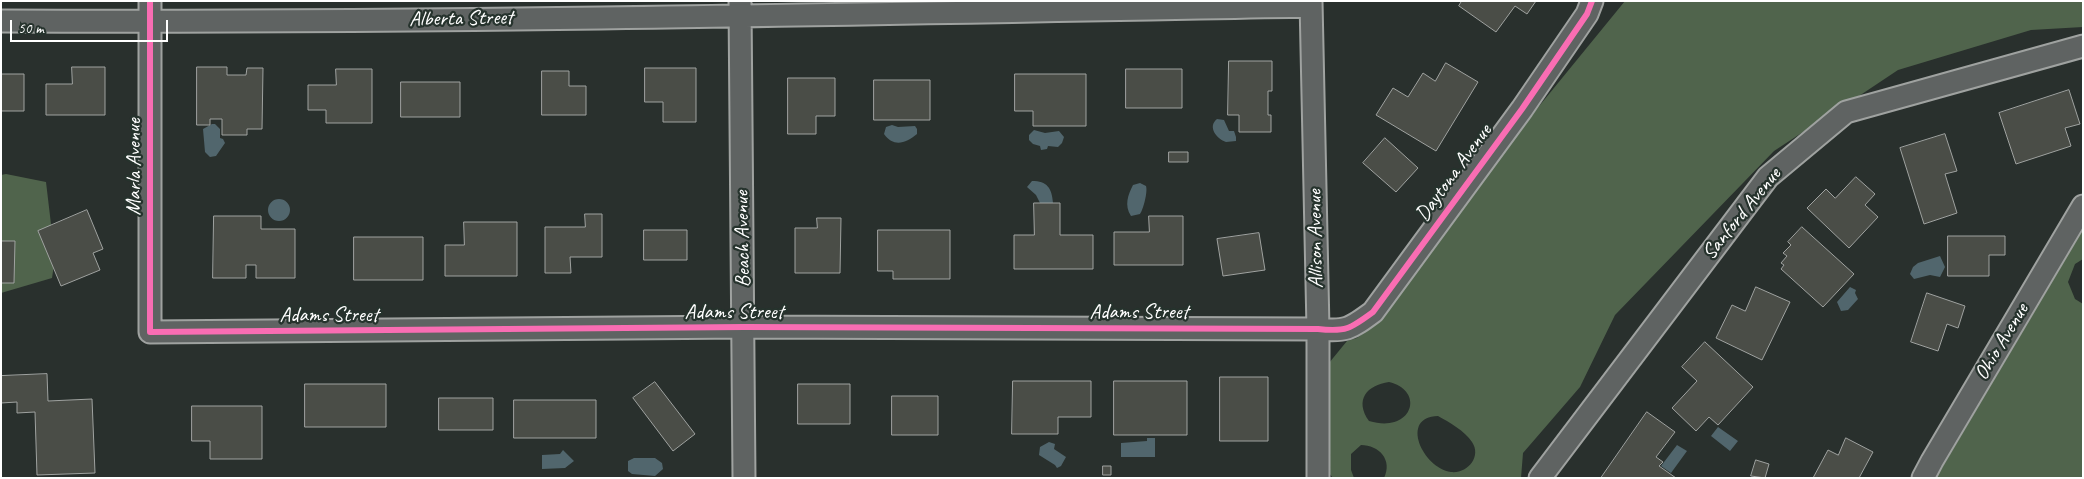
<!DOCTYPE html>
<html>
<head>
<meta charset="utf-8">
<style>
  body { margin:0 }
  #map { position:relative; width:2084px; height:479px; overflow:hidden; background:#29302d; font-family:Caveat,sans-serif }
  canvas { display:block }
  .frame { position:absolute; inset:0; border:2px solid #fff; pointer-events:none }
  .scale { position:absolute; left:10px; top:20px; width:158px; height:22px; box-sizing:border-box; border:2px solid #fff; border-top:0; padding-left:6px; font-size:15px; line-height:18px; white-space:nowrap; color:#fff; -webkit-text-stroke:4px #26332d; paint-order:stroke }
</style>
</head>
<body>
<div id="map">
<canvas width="2084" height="479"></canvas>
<div class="frame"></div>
<div class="scale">50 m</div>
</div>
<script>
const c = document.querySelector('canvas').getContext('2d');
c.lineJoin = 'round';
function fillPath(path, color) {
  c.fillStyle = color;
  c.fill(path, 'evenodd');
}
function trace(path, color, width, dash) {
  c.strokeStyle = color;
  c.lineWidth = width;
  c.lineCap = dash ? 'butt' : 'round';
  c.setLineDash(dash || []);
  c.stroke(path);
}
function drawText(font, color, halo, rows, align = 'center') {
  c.font = font + ' Caveat,sans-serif';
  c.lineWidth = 4.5;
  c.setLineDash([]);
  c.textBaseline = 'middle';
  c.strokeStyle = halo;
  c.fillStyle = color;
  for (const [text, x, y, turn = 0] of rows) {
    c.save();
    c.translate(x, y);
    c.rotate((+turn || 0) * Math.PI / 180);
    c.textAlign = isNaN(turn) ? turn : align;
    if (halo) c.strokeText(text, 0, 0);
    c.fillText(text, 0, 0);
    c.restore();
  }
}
fillPath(new Path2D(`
  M 1625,1 L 2083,1 L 2083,27 L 2031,30 L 1898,70 L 1859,96 L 1840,102 L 1806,130 L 1774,151 L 1615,315 L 1580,387 L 1523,453 L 1521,478 L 1384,478 C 1393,460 1379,445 1361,445 L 1351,454 L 1351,470 L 1354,478 L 1333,478 L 1329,473 L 1329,363 L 1347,341 L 1357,338 L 1381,320 L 1527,121 ZM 1389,382 C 1426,391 1412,434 1369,421 C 1354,400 1367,385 1389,382 ZM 1438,416 C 1449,422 1465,431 1472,442 C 1482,457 1467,474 1451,472 C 1423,468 1399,417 1438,416 Z
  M 6,174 L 46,182 L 55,258 L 52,278 L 1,293 L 1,175 Z
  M 2083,229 L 2083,259 L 2075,264 L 2068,282 L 2075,299 L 2083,304 L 2083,478 L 1936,478 Z`), '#50644c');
fillPath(new Path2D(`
  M 1217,119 L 1224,120 L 1229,131 L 1234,131 L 1236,137 L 1236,141 L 1226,142 C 1217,139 1207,127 1217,119 Z
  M 212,124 L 215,124 L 220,129 L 220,138 L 223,139 L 225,143 L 216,156 L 210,157 L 205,152 L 203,129 Z
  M 892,125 L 898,127 L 915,126 L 917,129 L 917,134 C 906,143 894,148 884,134 L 886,127 Z
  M 1034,130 L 1045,133 L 1059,131 L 1064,137 L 1062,143 L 1058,147 L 1048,146 L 1047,149 L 1041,150 L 1040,146 L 1033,144 L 1029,140 L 1029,135 Z
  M 1032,181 C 1047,181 1052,188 1053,203 L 1040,203 L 1036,195 L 1027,187 Z
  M 1140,183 L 1146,186 C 1148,192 1143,210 1140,214 L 1131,216 C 1124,205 1128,195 1133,185 Z
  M268 210a11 11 0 1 1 22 0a11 11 0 1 1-22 0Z
  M 1940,256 L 1945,267 L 1940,277 L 1930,275 L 1914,279 L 1910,274 L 1913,267 L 1918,263 Z
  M 1850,287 L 1856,290 L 1855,293 L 1858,299 L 1848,310 L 1841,311 L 1837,302 Z
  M 1718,427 L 1738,441 L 1730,451 L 1711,436 Z
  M 1147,438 L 1155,438 L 1155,457 L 1121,457 L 1121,443 L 1147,441 Z
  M 1049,442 L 1055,444 L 1054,449 L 1066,457 L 1061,466 L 1057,468 L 1055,465 L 1039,455 L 1040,447 Z
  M 1677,445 L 1687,451 L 1671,473 L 1661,466 Z
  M 563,450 L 574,461 L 565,468 L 542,469 L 542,455 L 560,454 Z
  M 634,458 L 655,458 L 662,463 L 663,469 L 655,476 L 632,474 L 628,471 L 628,461 Z`), '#51666d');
const building = new Path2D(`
  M 1462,1 L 1536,1 L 1527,14 L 1515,6 L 1496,32 L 1459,6 Z
  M 1229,61 L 1272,61 L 1272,91 L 1268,91 L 1268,115 L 1271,115 L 1271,132 L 1239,132 L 1239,115 L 1228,115 Z
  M 1446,63 L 1478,82 L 1436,151 L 1376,115 L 1393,88 L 1408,97 L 1423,73 L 1435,81 Z
  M 72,67 L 105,67 L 105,115 L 46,115 L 46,84 L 72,84 Z
  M 197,67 L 227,67 L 227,75 L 246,75 L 247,68 L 263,68 L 262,129 L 247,129 L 247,135 L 222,135 L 222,119 L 210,119 L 210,125 L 197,125 Z
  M 645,68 L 696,68 L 696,122 L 663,122 L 663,102 L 645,102 Z
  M 336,69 L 372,69 L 372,123 L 326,123 L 326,110 L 308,110 L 308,85 L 336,85 Z
  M 1126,69 L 1182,69 L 1182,108 L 1126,108 Z
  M 542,71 L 569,71 L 569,86 L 586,86 L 586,115 L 542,115 Z
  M 1,74 L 24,74 L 24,111 L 1,111 Z
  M 1015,74 L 1086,74 L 1086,126 L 1033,126 L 1033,111 L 1015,111 Z
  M 788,78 L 835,78 L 835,116 L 816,116 L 816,134 L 788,134 Z
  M 874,80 L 930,80 L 930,120 L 874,120 Z
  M 401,82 L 460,82 L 460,117 L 401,117 Z
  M 2069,90 L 2080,124 L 2065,128 L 2071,146 L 2016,164 L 1999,113 Z
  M 1945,134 L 1957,171 L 1945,174 L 1957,213 L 1924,224 L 1900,148 Z
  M 1385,138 L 1418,168 L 1396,192 L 1363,163 Z
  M 1169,152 L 1188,152 L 1188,162 L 1169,162 Z
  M 1856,177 L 1875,194 L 1865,205 L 1878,217 L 1849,248 L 1807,208 L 1826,189 L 1835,198 Z
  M 1034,203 L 1060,203 L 1060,235 L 1093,235 L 1093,269 L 1014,269 L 1014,235 L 1034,235 Z
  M 87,210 L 103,249 L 93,253 L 100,270 L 61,286 L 38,231 Z
  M 585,214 L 602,214 L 602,257 L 570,257 L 571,273 L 545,273 L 545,227 L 585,227 Z
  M 214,216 L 261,216 L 261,229 L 295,229 L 295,278 L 256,278 L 256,265 L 246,265 L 246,278 L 213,278 Z
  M 1149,216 L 1183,216 L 1183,265 L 1114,265 L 1114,232 L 1149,232 Z
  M 817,218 L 841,218 L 840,273 L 795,273 L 795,228 L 817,228 Z
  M 464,222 L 517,222 L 517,276 L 445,276 L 445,245 L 464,245 Z
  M 1802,227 L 1854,274 L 1823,307 L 1781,269 L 1784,265 L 1781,263 L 1787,256 L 1783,253 L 1791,245 L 1788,242 Z
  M 644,230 L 687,230 L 687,260 L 644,260 Z
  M 878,230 L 950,230 L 950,279 L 893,279 L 893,271 L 878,271 Z
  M 1259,233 L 1265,270 L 1223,276 L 1217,239 Z
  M 1948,236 L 2005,236 L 2005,255 L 1989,255 L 1989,276 L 1948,276 Z
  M 354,237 L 423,237 L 423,280 L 354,280 Z
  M 1,241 L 15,241 L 14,283 L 1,283 Z
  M 1756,287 L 1790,302 L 1762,360 L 1716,338 L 1732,305 L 1745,311 Z
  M 1927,293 L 1965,306 L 1958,328 L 1947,324 L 1938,351 L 1911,342 Z
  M 1705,342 L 1753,387 L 1718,425 L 1709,417 L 1696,431 L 1672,408 L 1697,381 L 1682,367 Z
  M 47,374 L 48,401 L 92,399 L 95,473 L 37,475 L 35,412 L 17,413 L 17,402 L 1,403 L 1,376 Z
  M 1220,377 L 1268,377 L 1268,441 L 1220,441 Z
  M 1013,381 L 1091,381 L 1091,417 L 1058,417 L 1058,434 L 1012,434 Z
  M 1114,381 L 1187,381 L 1187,435 L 1114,435 Z
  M 655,382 L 695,434 L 673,451 L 633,398 Z
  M 305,384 L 386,384 L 386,427 L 305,427 Z
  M 798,384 L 850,384 L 850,424 L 798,424 Z
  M 892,396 L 938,396 L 938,435 L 892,435 Z
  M 439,398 L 493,398 L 493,430 L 439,430 Z
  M 514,400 L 596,400 L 596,438 L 514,438 Z
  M 192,406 L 262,406 L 262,459 L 210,459 L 210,441 L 192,441 Z
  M 1647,412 L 1675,432 L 1656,457 L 1663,462 L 1659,466 L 1676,478 L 1601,478 Z
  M 1846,438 L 1873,452 L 1859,478 L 1813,478 L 1828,450 L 1838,455 Z
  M 1756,460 L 1769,464 L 1765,478 L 1751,476 Z
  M 1103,466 L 1111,466 L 1111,475 L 1103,475 Z`);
fillPath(building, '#4a4d47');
trace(building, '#9fa2a0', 1);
const minor = new Path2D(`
  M 150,1 L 150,332 L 744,327 L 1318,329 C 1346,332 1350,329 1373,312 L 1522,109 L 1587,14 L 1592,1
  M 1311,1 L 1318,329 L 1318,478
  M 740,3 L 744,478
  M 1,21 C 438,23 874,14 1311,6
  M 1540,478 L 1768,177 L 1846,112 L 2083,46
  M 1923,478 L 1932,461 L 2083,206`);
trace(minor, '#9fa2a0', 25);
trace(minor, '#5f6362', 21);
trace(new Path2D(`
  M 150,1 L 150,332 L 744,327 L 1318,329 C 1346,332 1350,329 1373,312 L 1522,109 L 1587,14 L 1592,1`), '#f96db3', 6);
drawText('21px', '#fff', '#26332d', [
  ["Alberta Street",461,19,-1],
  ["Marla Avenue",134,167,-90],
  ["Daytona Avenue",1454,173,-54],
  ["Sanford Avenue",1742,214,-51],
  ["Beach Avenue",743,239,-91],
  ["Allison Avenue",1316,239,-91],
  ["Adams Street",734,312],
  ["Adams Street",1139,312],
  ["Adams Street",329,315],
  ["Ohio Avenue",2002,342,-59]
]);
</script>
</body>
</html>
